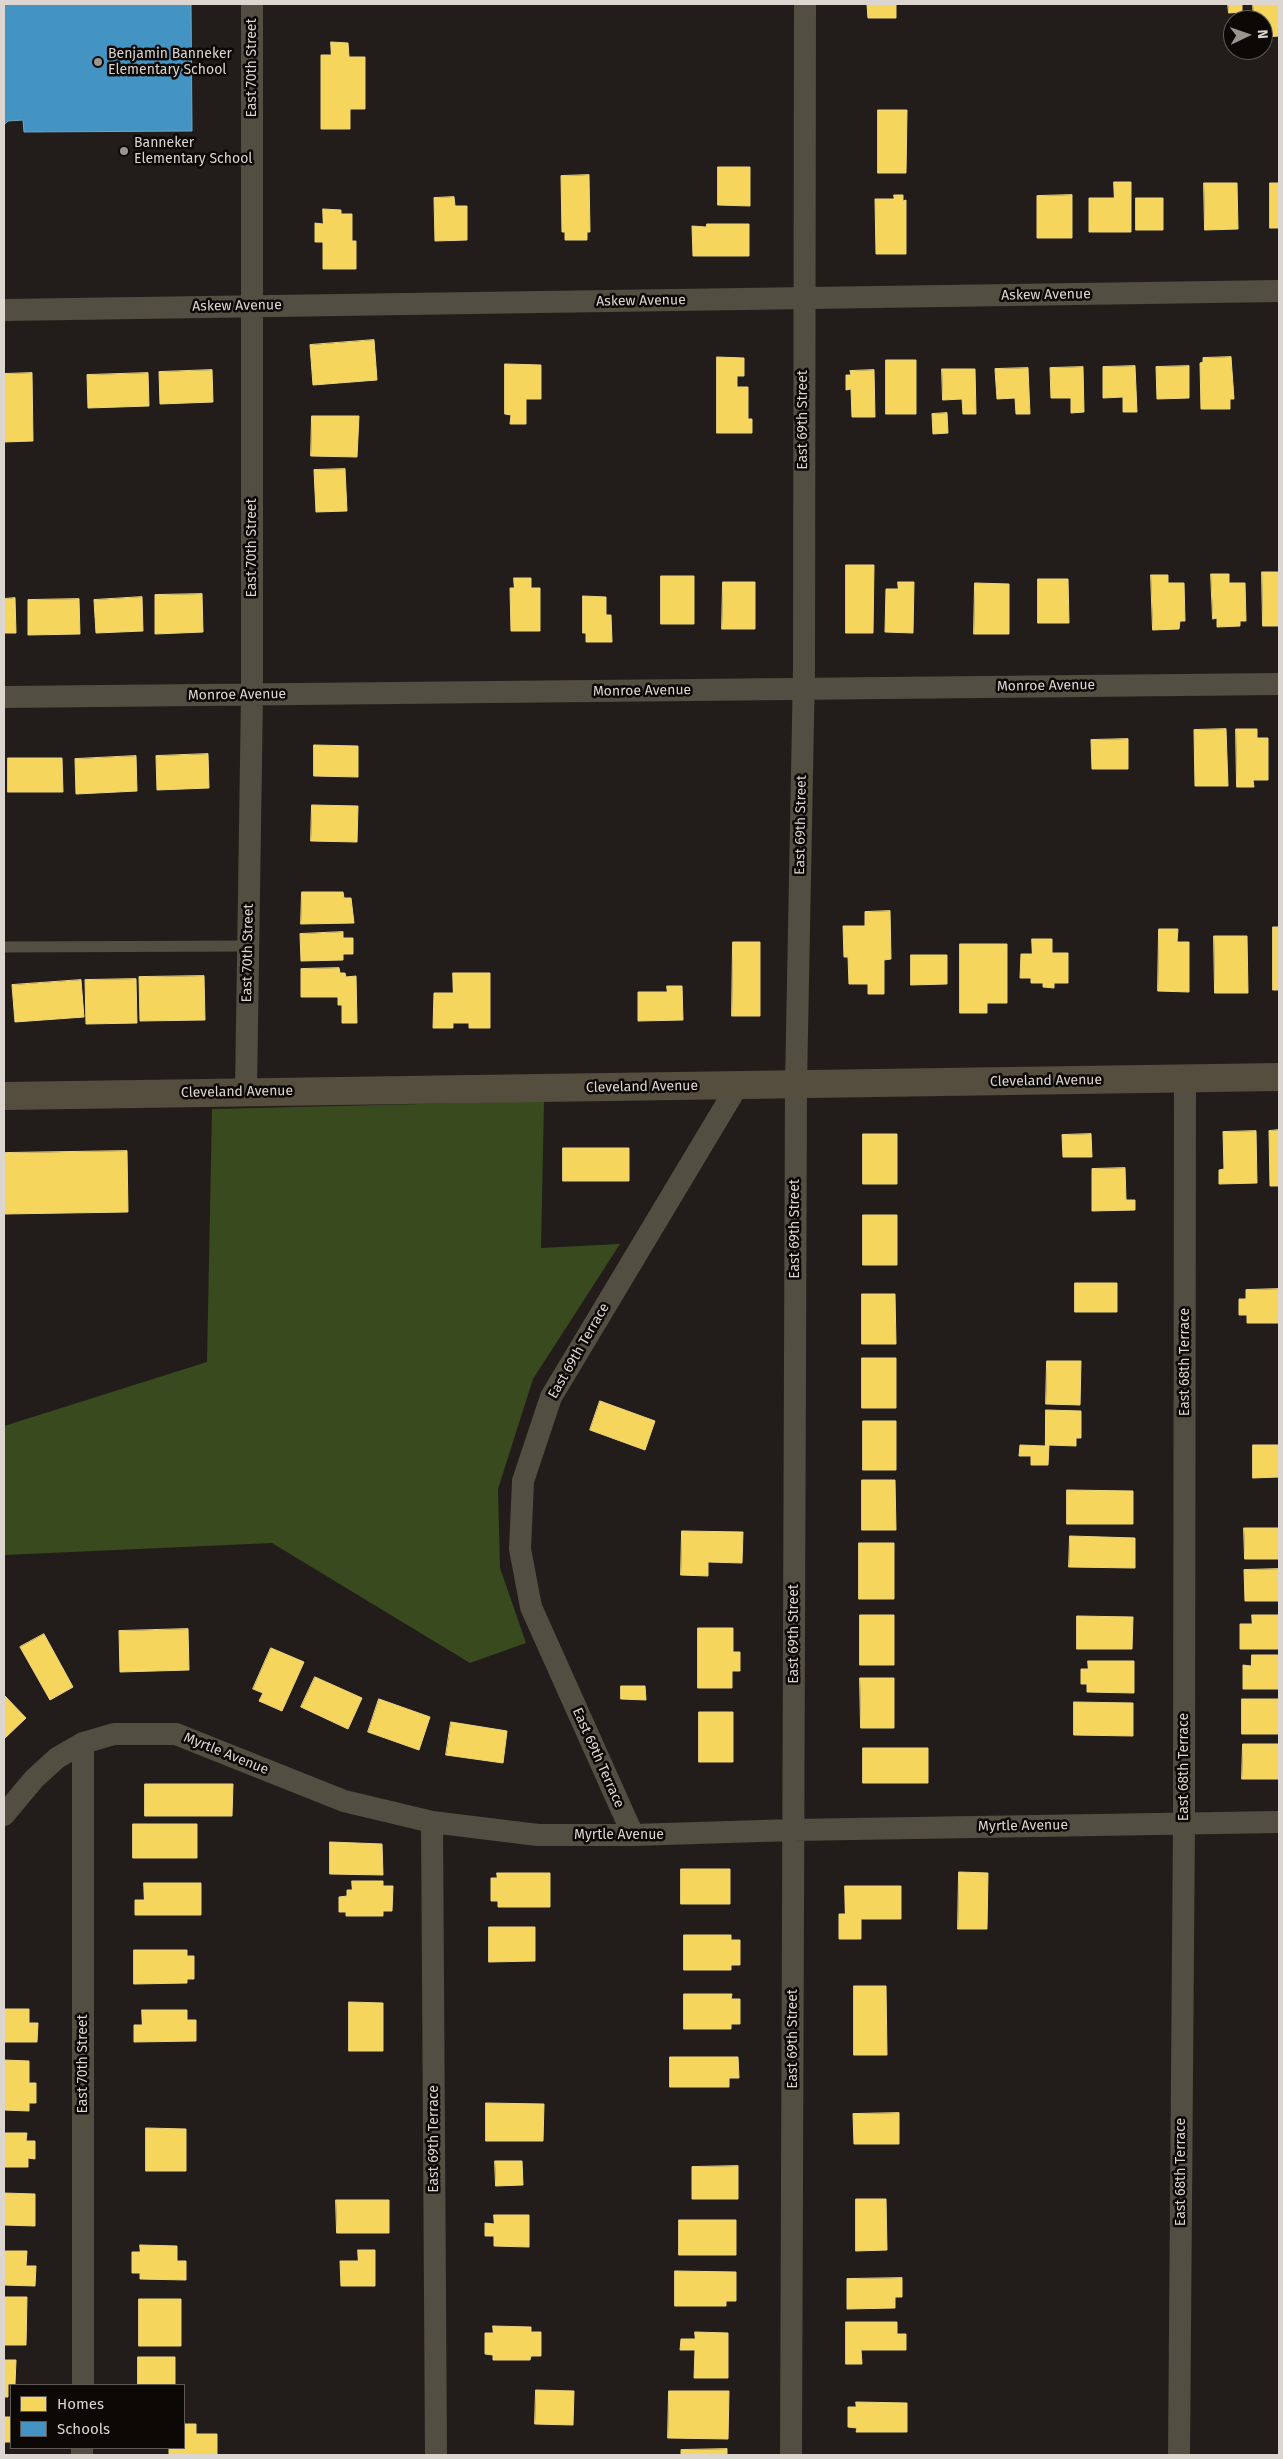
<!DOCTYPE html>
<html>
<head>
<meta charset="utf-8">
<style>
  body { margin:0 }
  #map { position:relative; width:1283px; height:2459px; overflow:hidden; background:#221d1a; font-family:"Fira Sans",sans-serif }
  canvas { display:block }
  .frame { position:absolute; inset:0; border:5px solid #dcd5d0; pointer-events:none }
  .legend { position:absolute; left:10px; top:2384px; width:175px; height:65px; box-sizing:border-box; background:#0c0806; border:1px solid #5f5a57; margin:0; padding:6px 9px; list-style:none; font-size:15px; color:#dcd5d0 }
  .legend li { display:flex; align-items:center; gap:10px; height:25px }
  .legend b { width:25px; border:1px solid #5f5a57 }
  .north { position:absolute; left:1223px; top:10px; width:50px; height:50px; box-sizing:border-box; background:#0c0806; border:1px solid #5f5a57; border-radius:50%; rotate:87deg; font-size:14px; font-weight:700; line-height:20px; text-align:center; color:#dcd5d0 }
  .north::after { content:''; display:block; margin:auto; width:18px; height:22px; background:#9b9590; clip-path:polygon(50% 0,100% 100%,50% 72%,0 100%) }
</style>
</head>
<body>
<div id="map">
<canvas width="1283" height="2459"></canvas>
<div class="frame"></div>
<ul class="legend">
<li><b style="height:14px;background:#f6d55c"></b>Homes</li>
<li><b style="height:14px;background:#4393c3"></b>Schools</li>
</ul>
<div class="north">N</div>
</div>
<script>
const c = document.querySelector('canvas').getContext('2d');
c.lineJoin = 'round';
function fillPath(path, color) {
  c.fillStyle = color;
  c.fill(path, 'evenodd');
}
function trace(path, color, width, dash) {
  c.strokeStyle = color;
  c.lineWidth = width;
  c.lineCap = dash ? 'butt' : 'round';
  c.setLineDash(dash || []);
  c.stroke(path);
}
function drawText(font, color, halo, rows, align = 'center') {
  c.font = font + ' "Fira Sans",sans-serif';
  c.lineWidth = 5;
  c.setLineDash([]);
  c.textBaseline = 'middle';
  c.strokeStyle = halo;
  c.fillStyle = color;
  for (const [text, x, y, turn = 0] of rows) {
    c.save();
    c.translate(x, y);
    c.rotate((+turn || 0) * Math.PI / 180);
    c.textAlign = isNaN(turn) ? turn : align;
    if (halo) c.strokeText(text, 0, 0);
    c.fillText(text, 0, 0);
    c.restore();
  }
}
fillPath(new Path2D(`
  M 544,1101 L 541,1248 L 620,1244 L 533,1379 L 498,1489 L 500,1568 L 526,1643 L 470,1663 L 272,1543 L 4,1555 L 4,1426 L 207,1362 L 212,1109 Z`), '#394a1f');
const homes = new Path2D(`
  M 861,4 L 896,4 L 896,18 L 868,18 L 867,5 Z
  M 1228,4 L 1242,4 L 1242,12 L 1229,13 Z
  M 1253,4 L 1279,4 L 1279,36 L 1265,37 L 1263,20 L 1254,20 Z
  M 331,42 L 348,43 L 349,57 L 365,57 L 365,109 L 350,109 L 350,129 L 321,129 L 321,55 L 331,55 Z
  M 878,110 L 907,110 L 906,173 L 878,173 Z
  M 718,167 L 750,167 L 750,206 L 718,205 Z
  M 589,175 L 590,232 L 587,232 L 587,240 L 565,240 L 565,232 L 562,232 L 561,176 Z
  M 1114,182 L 1131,182 L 1131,232 L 1089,232 L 1089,198 L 1114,198 Z
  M 1204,183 L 1237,183 L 1238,229 L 1205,230 Z
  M 1270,183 L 1279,183 L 1279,228 L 1270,228 Z
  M 894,195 L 903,195 L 903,201 L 906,200 L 906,254 L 876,254 L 875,199 L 894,199 Z
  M 1072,195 L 1072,238 L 1037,238 L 1037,196 Z
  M 454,197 L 455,206 L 467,206 L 467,240 L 435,241 L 434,198 Z
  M 1136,198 L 1163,198 L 1163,230 L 1136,230 Z
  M 323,209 L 341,210 L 341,214 L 352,214 L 352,241 L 356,241 L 356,269 L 323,269 L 323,242 L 315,242 L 315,223 L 323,224 Z
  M 707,224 L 749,224 L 749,256 L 693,256 L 692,226 L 706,227 Z
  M 374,340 L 377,380 L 313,385 L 310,345 Z
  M 717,357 L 744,358 L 744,376 L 737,376 L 737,387 L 748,387 L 748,419 L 752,419 L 752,433 L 717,433 Z
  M 1231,357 L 1234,399 L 1230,399 L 1230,409 L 1201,409 L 1200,363 L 1203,362 L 1203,358 Z
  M 886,360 L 916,360 L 916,414 L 886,414 Z
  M 505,364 L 541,365 L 541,399 L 526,399 L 526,424 L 510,424 L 511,415 L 505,414 Z
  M 1135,366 L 1137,412 L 1123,412 L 1123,397 L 1103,398 L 1103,367 Z
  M 1189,366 L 1189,398 L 1157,399 L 1156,367 Z
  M 1083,367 L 1084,412 L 1071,413 L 1071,398 L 1051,398 L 1050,368 Z
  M 1028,368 L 1030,414 L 1016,414 L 1015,398 L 997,399 L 995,369 Z
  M 942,369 L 975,369 L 976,414 L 963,414 L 962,399 L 943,400 Z
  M 212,370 L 213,402 L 160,404 L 159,372 Z
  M 874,370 L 875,417 L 852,417 L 851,389 L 846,390 L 846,375 L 851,375 L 850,371 Z
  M 32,373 L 33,441 L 4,442 L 4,374 Z
  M 148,373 L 149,406 L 88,408 L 87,375 Z
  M 947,413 L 948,433 L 933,434 L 932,414 Z
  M 312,416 L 359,416 L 357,457 L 311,456 Z
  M 345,469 L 347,511 L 316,512 L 314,470 Z
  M 846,565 L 874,565 L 873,633 L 846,633 Z
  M 1262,572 L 1279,572 L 1279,626 L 1263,626 Z
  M 1211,574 L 1229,574 L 1229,583 L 1245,583 L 1246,621 L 1240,621 L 1240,626 L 1217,627 L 1217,618 L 1213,619 Z
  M 1151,575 L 1168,575 L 1168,583 L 1184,583 L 1185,621 L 1180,621 L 1179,629 L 1153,630 Z
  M 661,576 L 694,576 L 694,624 L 661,624 Z
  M 514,578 L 531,578 L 531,588 L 540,588 L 540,631 L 511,631 L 510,588 L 514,588 Z
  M 1038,579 L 1068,579 L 1069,623 L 1038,623 Z
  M 723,582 L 755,582 L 755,629 L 722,629 Z
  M 898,582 L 914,582 L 913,633 L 885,632 L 886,589 L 898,589 Z
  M 975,583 L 1009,584 L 1009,634 L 974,634 Z
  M 202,594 L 203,632 L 155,634 L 155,595 Z
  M 583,596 L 606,597 L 606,615 L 611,615 L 612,642 L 586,642 L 586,633 L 583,633 Z
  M 142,597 L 143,631 L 96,633 L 94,600 Z
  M 15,598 L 16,633 L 4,633 L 4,599 Z
  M 79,599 L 80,634 L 28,635 L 28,600 Z
  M 1226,729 L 1228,786 L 1195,786 L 1194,730 Z
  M 1236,729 L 1257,729 L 1257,738 L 1268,738 L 1268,780 L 1253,780 L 1254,787 L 1237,787 Z
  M 1128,739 L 1128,769 L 1092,769 L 1091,740 Z
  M 314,745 L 358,746 L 358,777 L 314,776 Z
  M 208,754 L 209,788 L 157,790 L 156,756 Z
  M 136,756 L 137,791 L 76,794 L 75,759 Z
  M 8,758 L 62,758 L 63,792 L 8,792 Z
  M 312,805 L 358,806 L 357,842 L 311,841 Z
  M 302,892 L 343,892 L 344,898 L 351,898 L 354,923 L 301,924 Z
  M 890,911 L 891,959 L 884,960 L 884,994 L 868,994 L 868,984 L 849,984 L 848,957 L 844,957 L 843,926 L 865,926 L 865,912 Z
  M 1273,927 L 1279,927 L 1279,990 L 1273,990 Z
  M 1159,929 L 1178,929 L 1177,942 L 1189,942 L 1189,992 L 1158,991 Z
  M 343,932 L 343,938 L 353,938 L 353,954 L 343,954 L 343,960 L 301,961 L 300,934 Z
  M 1214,936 L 1247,936 L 1248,993 L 1215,993 Z
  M 1032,939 L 1052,939 L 1052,953 L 1068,953 L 1068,983 L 1054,983 L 1054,988 L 1043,987 L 1043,983 L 1031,983 L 1031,978 L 1020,978 L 1021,954 L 1032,954 Z
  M 733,942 L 760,942 L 760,1016 L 732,1016 Z
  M 960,944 L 1007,944 L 1007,1003 L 987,1003 L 987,1013 L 960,1013 Z
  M 911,955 L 947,955 L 947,984 L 911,985 Z
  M 339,968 L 340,973 L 345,973 L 346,977 L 356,976 L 357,1023 L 342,1023 L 342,1005 L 338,1005 L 338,997 L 301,997 L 301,969 Z
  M 453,973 L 490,973 L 490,1028 L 469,1028 L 469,1023 L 453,1023 L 453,1028 L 433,1028 L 434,993 L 453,993 Z
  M 204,976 L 205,1020 L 140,1021 L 139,977 Z
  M 136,979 L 137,1023 L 86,1024 L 85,980 Z
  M 81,980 L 84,1017 L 15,1022 L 12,985 Z
  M 667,986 L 682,986 L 683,1020 L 638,1021 L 638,992 L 667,992 Z
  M 1279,1130 L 1279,1186 L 1270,1186 L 1269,1131 Z
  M 1256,1131 L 1257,1183 L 1219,1184 L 1219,1170 L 1224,1169 L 1223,1132 Z
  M 863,1134 L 897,1134 L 897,1184 L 863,1184 Z
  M 1091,1134 L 1092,1157 L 1063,1157 L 1062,1135 Z
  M 563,1148 L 629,1148 L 629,1181 L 563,1181 Z
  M 127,1151 L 128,1212 L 4,1214 L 4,1153 Z
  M 1125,1168 L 1126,1200 L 1135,1200 L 1135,1210 L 1092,1211 L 1092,1169 Z
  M 863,1215 L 897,1215 L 897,1265 L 863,1265 Z
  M 1075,1283 L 1117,1283 L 1117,1312 L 1075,1312 Z
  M 1279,1289 L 1279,1323 L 1247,1323 L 1247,1315 L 1239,1315 L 1239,1299 L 1246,1299 L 1246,1290 Z
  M 862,1294 L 895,1294 L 896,1344 L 862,1344 Z
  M 862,1358 L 896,1358 L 896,1408 L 862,1408 Z
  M 1047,1361 L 1081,1361 L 1080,1405 L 1046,1404 Z
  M 600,1401 L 655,1421 L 645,1450 L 590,1430 Z
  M 1046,1410 L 1081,1411 L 1081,1438 L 1076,1438 L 1076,1446 L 1049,1445 L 1048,1465 L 1031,1465 L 1031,1456 L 1019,1456 L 1020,1445 L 1045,1446 Z
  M 863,1421 L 896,1421 L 896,1470 L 863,1470 Z
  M 1253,1445 L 1279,1445 L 1279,1477 L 1253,1478 Z
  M 862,1480 L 895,1480 L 896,1530 L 862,1530 Z
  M 1067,1490 L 1133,1491 L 1133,1524 L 1067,1524 Z
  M 1244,1528 L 1279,1528 L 1279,1559 L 1245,1559 Z
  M 682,1531 L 743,1532 L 742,1563 L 708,1562 L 708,1576 L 681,1575 Z
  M 1070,1536 L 1135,1538 L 1135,1568 L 1069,1567 Z
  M 859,1543 L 894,1543 L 894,1599 L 859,1599 Z
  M 1279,1569 L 1279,1601 L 1245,1601 L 1244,1570 Z
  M 860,1615 L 894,1615 L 894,1665 L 860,1665 Z
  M 1252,1615 L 1279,1615 L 1279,1649 L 1240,1649 L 1240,1624 L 1252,1624 Z
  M 1077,1616 L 1133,1617 L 1132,1649 L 1077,1649 Z
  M 698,1628 L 733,1628 L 733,1652 L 740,1652 L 740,1671 L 732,1671 L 732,1688 L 698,1688 Z
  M 188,1629 L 189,1670 L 120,1672 L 119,1631 Z
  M 44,1634 L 73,1687 L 50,1700 L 20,1647 Z
  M 271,1648 L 304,1662 L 282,1711 L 259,1701 L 263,1693 L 253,1689 Z
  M 1252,1655 L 1279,1655 L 1279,1689 L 1243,1689 L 1243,1665 L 1251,1666 Z
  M 1088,1661 L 1134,1661 L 1134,1693 L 1087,1692 L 1087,1684 L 1081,1684 L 1081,1669 L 1088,1669 Z
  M 315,1677 L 362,1698 L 348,1729 L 301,1707 Z
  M 860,1678 L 894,1678 L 894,1728 L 861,1728 Z
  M 621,1686 L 645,1686 L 646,1700 L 621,1699 Z
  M 4,1695 L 26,1718 L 4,1739 Z
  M 379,1699 L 430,1717 L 419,1750 L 368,1732 Z
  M 1242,1699 L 1279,1699 L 1279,1734 L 1242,1734 Z
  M 1074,1702 L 1133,1703 L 1133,1736 L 1074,1735 Z
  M 699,1712 L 733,1712 L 733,1762 L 699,1762 Z
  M 451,1722 L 507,1731 L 503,1763 L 446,1755 Z
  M 1243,1744 L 1279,1744 L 1279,1779 L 1242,1779 Z
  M 863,1748 L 928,1748 L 928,1783 L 863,1783 Z
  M 145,1784 L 233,1784 L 232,1816 L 145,1816 Z
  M 133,1824 L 197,1824 L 197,1858 L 133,1858 Z
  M 330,1842 L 382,1844 L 383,1875 L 330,1874 Z
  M 681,1869 L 730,1869 L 730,1904 L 681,1904 Z
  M 959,1872 L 988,1873 L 987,1929 L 958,1929 Z
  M 497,1873 L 550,1873 L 550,1907 L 498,1907 L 498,1901 L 491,1901 L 491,1878 L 497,1878 Z
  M 352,1881 L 383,1881 L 383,1886 L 393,1886 L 392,1911 L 383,1911 L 383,1916 L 346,1916 L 346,1912 L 339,1912 L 339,1897 L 347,1896 L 347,1890 L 352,1890 Z
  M 144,1883 L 201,1883 L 201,1915 L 135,1915 L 135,1900 L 144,1900 Z
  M 845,1886 L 901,1886 L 901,1919 L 861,1919 L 861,1939 L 839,1939 L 839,1914 L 845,1914 Z
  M 489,1927 L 535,1927 L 535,1961 L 489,1962 Z
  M 684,1935 L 731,1935 L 731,1940 L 740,1940 L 740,1965 L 731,1965 L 731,1970 L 684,1970 Z
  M 134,1950 L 187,1950 L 187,1956 L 194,1956 L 194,1979 L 187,1979 L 187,1983 L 134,1984 Z
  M 854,1986 L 886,1986 L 887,2055 L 854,2055 Z
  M 684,1994 L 732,1994 L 731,1999 L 740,1999 L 740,2024 L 731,2024 L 731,2029 L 684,2029 Z
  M 349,2002 L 383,2003 L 383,2051 L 349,2051 Z
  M 4,2009 L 29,2009 L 29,2023 L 38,2023 L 37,2042 L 4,2042 Z
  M 142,2010 L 187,2010 L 187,2020 L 196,2020 L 196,2041 L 134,2042 L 134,2025 L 142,2025 Z
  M 670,2057 L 738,2057 L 739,2078 L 729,2078 L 729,2087 L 670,2087 Z
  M 4,2060 L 29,2061 L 29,2083 L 36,2083 L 36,2103 L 29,2103 L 29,2111 L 4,2110 Z
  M 486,2103 L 544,2104 L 543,2141 L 486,2141 Z
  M 899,2113 L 899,2144 L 854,2144 L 853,2114 Z
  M 146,2128 L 186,2129 L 186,2171 L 146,2171 Z
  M 4,2133 L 27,2133 L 26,2141 L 35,2141 L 35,2159 L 28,2158 L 28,2167 L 4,2167 Z
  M 495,2161 L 522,2161 L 523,2185 L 496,2186 Z
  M 738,2166 L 738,2199 L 692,2199 L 692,2167 Z
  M 4,2193 L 35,2194 L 35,2226 L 4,2225 Z
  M 856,2199 L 886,2199 L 887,2250 L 856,2251 Z
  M 336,2200 L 389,2200 L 389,2233 L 337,2233 Z
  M 494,2215 L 529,2215 L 529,2247 L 494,2246 L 494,2236 L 485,2236 L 485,2223 L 494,2224 Z
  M 679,2220 L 736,2220 L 736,2255 L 679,2255 Z
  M 140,2245 L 177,2246 L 177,2261 L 186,2261 L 186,2280 L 140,2279 L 140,2273 L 132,2273 L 132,2252 L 140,2252 Z
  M 358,2250 L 375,2250 L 375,2286 L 341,2286 L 340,2261 L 358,2261 Z
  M 4,2251 L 27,2251 L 26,2266 L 36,2266 L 35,2286 L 4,2285 Z
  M 675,2271 L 736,2272 L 736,2301 L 726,2301 L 726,2306 L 675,2306 Z
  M 902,2278 L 902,2297 L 895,2297 L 895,2308 L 847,2309 L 847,2279 Z
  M 4,2297 L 27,2297 L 26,2345 L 4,2345 Z
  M 139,2299 L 181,2299 L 181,2346 L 139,2346 Z
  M 846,2322 L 897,2322 L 897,2334 L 906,2334 L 906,2350 L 861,2350 L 862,2364 L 846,2364 Z
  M 493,2326 L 531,2327 L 531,2332 L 541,2332 L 541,2356 L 531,2356 L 530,2360 L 493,2360 L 493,2355 L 485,2354 L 485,2333 L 493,2333 Z
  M 695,2332 L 728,2333 L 728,2378 L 694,2378 L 695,2350 L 680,2350 L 681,2339 L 695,2339 Z
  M 138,2357 L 175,2357 L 175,2385 L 138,2385 Z
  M 4,2360 L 16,2360 L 15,2384 L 8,2384 L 8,2397 L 4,2397 Z
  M 536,2390 L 574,2391 L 573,2425 L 535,2424 Z
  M 669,2391 L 729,2391 L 728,2439 L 668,2438 Z
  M 856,2402 L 907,2403 L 907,2432 L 856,2432 L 857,2428 L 848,2427 L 848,2407 L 856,2407 Z
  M 4,2417 L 11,2417 L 11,2442 L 4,2442 Z
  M 184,2424 L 196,2424 L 196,2434 L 217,2434 L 217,2455 L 169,2455 L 169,2448 L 152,2448 L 184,2448 Z
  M 727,2449 L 727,2455 L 681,2455 L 681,2450 Z`);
fillPath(homes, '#f6d55c');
trace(homes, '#eed57f', 1);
const schools = new Path2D(`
  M 4,4 L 191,4 L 192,131 L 24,132 L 23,120 L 8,121 L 4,125 Z`);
fillPath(schools, '#4393c3');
trace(schools, '#71a7c7', 1);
trace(new Path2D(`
  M 4,947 L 248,946`), '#534e42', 11);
trace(new Path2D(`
  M 4,310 L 1279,291
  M 4,697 L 1279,684
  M 246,1091 L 252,695 L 252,4
  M 4,1815 L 34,1779 L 57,1758 L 83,1743 L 114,1734 L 176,1734 L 344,1801 L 432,1822 L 538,1835 L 633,1835 L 793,1830 L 1279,1822
  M 432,1822 L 436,2455
  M 633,1835 L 531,1607 L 520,1549 L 523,1481 L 551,1397 L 738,1085
  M 83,2385 L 83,1743
  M 82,2455 L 82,2448
  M 791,2455 L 796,1085 L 804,669 L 805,4
  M 1179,2455 L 1184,1823 L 1185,1079`), '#534e42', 22);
trace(new Path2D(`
  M 4,1096 L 1279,1077`), '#554e3f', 28);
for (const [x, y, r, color] of [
  [98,62,5,"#9b9590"],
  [124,151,5,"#9b9590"]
]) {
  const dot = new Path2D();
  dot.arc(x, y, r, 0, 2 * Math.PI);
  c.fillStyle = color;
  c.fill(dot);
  trace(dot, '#0c0806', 2);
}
drawText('14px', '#dcd5d0', '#0c0806', [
  ["Benjamin Banneker",108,54],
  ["Elementary School",108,70],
  ["Banneker",134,143],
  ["Elementary School",134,159]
], 'left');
drawText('14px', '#dcd5d0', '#0c0806', [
  ["East 70th Street",252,68,-90],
  ["Askew Avenue",1046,295,-1],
  ["Askew Avenue",641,301,-1],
  ["Askew Avenue",237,306,-1],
  ["East 69th Street",803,420,-90],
  ["East 70th Street",252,548,-90],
  ["Monroe Avenue",1046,686,-1],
  ["Monroe Avenue",642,691,-1],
  ["Monroe Avenue",237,695,-1],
  ["East 69th Street",801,825,-89],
  ["East 70th Street",248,953,-89],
  ["Cleveland Avenue",1046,1081,-1],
  ["Cleveland Avenue",642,1087,-1],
  ["Cleveland Avenue",237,1092,-1],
  ["East 69th Street",795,1229,-90],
  ["East 69th Terrace",579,1351,-60],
  ["East 68th Terrace",1185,1362,-90],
  ["East 69th Street",794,1634,-90],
  ["Myrtle Avenue",226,1754,22],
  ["East 69th Terrace",598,1758,66],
  ["East 68th Terrace",1184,1767,-90],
  ["Myrtle Avenue",1023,1826,-1],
  ["Myrtle Avenue",619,1835],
  ["East 69th Street",793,2039,-90],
  ["East 70th Street",83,2064,-90],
  ["East 69th Terrace",434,2139,-90],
  ["East 68th Terrace",1181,2172,-90]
]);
</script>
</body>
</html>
